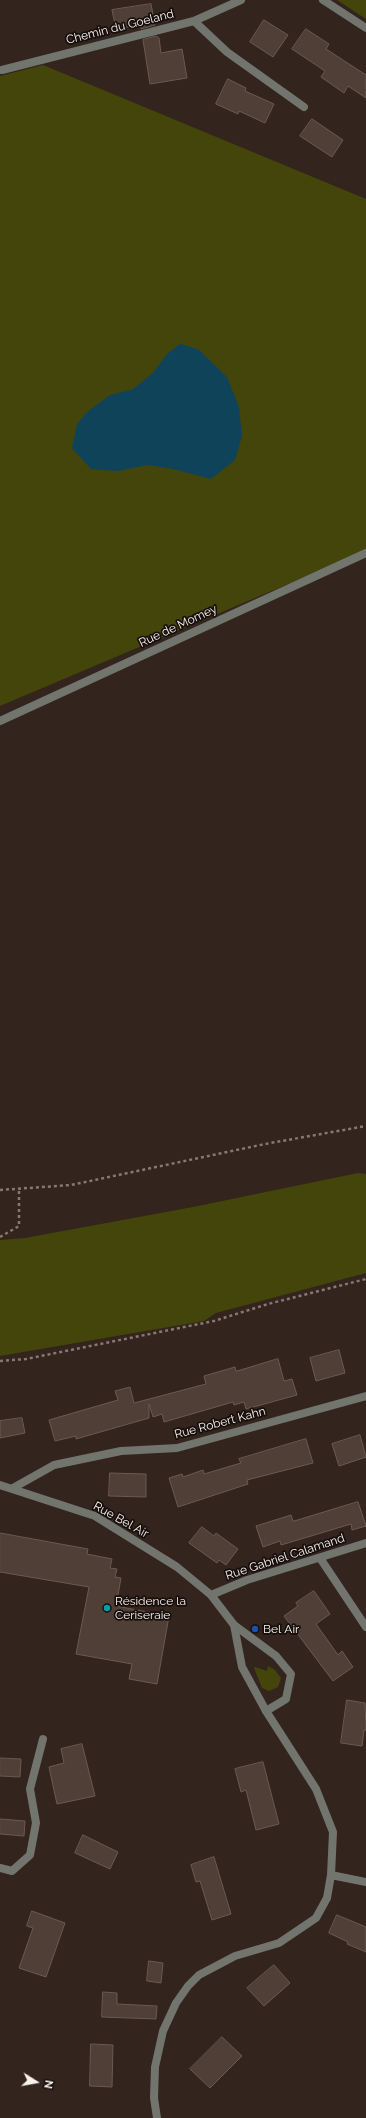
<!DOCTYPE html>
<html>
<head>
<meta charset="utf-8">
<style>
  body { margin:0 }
  #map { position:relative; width:366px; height:2118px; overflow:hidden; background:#33241d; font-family:Raleway,sans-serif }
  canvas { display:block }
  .north { position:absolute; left:16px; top:2062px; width:40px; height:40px; -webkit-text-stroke:3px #160f0c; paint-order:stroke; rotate:101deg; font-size:11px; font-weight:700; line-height:16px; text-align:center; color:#fbf1ec }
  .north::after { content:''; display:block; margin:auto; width:14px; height:18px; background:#fbf1ec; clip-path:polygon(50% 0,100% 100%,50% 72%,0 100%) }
</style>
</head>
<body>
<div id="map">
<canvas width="366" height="2118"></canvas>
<div class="north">N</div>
</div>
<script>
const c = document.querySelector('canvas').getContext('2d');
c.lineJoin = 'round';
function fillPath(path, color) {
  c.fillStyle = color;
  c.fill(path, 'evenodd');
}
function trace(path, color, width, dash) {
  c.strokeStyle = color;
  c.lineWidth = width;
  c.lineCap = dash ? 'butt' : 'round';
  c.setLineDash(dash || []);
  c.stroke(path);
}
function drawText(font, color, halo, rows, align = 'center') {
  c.font = font + ' Raleway,sans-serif';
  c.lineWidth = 3.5;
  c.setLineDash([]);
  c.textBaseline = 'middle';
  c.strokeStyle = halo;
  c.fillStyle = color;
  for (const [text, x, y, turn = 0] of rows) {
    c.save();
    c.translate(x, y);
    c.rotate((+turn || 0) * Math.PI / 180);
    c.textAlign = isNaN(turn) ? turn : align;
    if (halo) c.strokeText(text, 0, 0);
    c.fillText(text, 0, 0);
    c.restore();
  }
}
fillPath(new Path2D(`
  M 337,0 L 366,0 L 366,19 Z
  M 43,65 L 366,199 L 366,551 L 0,706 L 0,76 Z
  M 358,1173 L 366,1174 L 366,1273 L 216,1313 L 204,1321 L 0,1356 L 0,1240 L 25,1238 L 193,1207 Z
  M 268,1666 L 275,1670 L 281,1678 L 278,1687 L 269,1691 L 262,1688 L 254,1668 L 255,1667 L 267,1671 Z`), '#43450b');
fillPath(new Path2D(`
  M 180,344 L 198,349 L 227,377 L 239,407 L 242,436 L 235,460 L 211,479 L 173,469 L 148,465 L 117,471 L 91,469 L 72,448 L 77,424 L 87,412 L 110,395 L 133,389 L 152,374 L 167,354 Z`), '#0f435a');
const building = new Path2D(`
  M 151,4 L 155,25 L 141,29 L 140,25 L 116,29 L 112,10 Z
  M 264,20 L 288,35 L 273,57 L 250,42 Z
  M 306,29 L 329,44 L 326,49 L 366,75 L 366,98 L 348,86 L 344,93 L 321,77 L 325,71 L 292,49 Z
  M 156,36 L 159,38 L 161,53 L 182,49 L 187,78 L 150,84 L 143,40 Z
  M 228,79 L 246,88 L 245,91 L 274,104 L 265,123 L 239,111 L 238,114 L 216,104 Z
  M 312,119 L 343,140 L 332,157 L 300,136 Z
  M 339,1350 L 345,1373 L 316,1381 L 310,1358 Z
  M 278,1359 L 284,1381 L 292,1379 L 297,1395 L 246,1409 L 244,1402 L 234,1405 L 233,1402 L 164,1422 L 162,1414 L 153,1417 L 149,1404 L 149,1418 L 76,1439 L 76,1436 L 55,1441 L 49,1420 L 118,1400 L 115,1391 L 130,1387 L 134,1403 L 206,1384 L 204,1376 L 235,1367 L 236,1371 Z
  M 22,1418 L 25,1433 L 0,1438 L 0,1421 Z
  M 360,1435 L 366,1457 L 339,1466 L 332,1444 Z
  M 306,1439 L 313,1463 L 247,1480 L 248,1484 L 178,1507 L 169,1478 L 182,1474 L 183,1477 L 203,1470 L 204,1474 L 241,1463 L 239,1459 Z
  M 110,1473 L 146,1474 L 146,1497 L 109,1496 Z
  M 358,1502 L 366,1526 L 352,1530 L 351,1524 L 281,1545 L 280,1541 L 263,1547 L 256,1526 L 291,1515 L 293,1521 Z
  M 202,1527 L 214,1536 L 216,1533 L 238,1549 L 226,1565 L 219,1560 L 217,1563 L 189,1543 Z
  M 0,1533 L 88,1549 L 87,1554 L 112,1559 L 110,1568 L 117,1569 L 115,1577 L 121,1578 L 116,1606 L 169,1616 L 157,1684 L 129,1679 L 132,1664 L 76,1654 L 89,1587 L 0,1572 Z
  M 314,1591 L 330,1614 L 316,1624 L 338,1655 L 342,1651 L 353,1667 L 333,1681 L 284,1616 L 298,1606 L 296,1603 Z
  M 347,1700 L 365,1703 L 366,1730 L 364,1730 L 362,1746 L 341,1743 Z
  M 82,1744 L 95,1796 L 57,1804 L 49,1767 L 64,1763 L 61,1749 Z
  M 0,1758 L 21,1759 L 20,1777 L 0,1776 Z
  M 263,1762 L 279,1824 L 256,1830 L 246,1790 L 241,1792 L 235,1769 Z
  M 0,1819 L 25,1821 L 24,1836 L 0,1834 Z
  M 83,1835 L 118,1852 L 110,1869 L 75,1853 Z
  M 214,1857 L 231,1914 L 212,1920 L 200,1881 L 196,1882 L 191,1865 Z
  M 32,1911 L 65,1923 L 46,1977 L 19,1968 L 33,1928 L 27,1926 Z
  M 337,1915 L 366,1927 L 366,1952 L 347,1944 L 348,1942 L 329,1933 Z
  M 149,1961 L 163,1963 L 161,1983 L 147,1981 Z
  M 274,1965 L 290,1983 L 264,2006 L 247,1988 Z
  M 103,1992 L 117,1993 L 117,2004 L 157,2006 L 156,2019 L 102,2017 Z
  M 222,2037 L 242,2056 L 210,2088 L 190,2069 Z
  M 91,2044 L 113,2045 L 112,2087 L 90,2086 Z`);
fillPath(building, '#4f3f37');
trace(building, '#6b5a52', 1);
trace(new Path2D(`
  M 0,1190 L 71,1185 L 265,1144 L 366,1126
  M 0,1237 L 19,1226 L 19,1189
  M 0,1361 L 26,1359 L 214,1321 L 268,1304 L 366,1279`), '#867973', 2.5, [3, 3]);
trace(new Path2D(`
  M 234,1625 L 276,1656 L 291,1674 L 286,1699 L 266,1711
  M 0,1868 L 12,1871 L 30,1855 L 36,1823 L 30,1789 L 43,1739`), '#71756e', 8);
trace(new Path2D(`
  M 323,0 L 366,28
  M 194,21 L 227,52 L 304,107
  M 2,70 L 194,21 L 241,0
  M 0,721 L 366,553
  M 0,1485 L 95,1516 L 177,1567 L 211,1595 L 234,1625 L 242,1667 L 266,1711 L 316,1789 L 333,1832 L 331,1875 L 327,1898 L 316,1918 L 279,1943 L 235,1956 L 199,1975 L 188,1986 L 176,2003 L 163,2031 L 155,2067 L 154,2098 L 157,2118
  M 13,1488 L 54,1465 L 121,1451 L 177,1448 L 366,1396
  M 320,1558 L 366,1627
  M 211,1595 L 247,1580 L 366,1543
  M 331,1875 L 366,1882`), '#71756e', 8);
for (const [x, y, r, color] of [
  [107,1608,4,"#0f9aa8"],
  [255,1629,4,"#1a4fb4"]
]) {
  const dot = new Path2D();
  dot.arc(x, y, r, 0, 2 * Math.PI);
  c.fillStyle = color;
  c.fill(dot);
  trace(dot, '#160f0c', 1.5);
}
drawText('12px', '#fbf1ec', '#160f0c', [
  ["Chemin du Goeland",120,27,-14],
  ["Rue de Momey",178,626,-25],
  ["Rue Robert Kahn",220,1423,-15],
  ["Rue Bel Air",121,1520,29],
  ["Rue Gabriel Calamand",285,1557,-18]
]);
drawText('12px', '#fbf1ec', '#160f0c', [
  ["Résidence la",115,1601],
  ["Ceriseraie",115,1615],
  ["Bel Air",263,1629]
], 'left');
</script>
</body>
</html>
